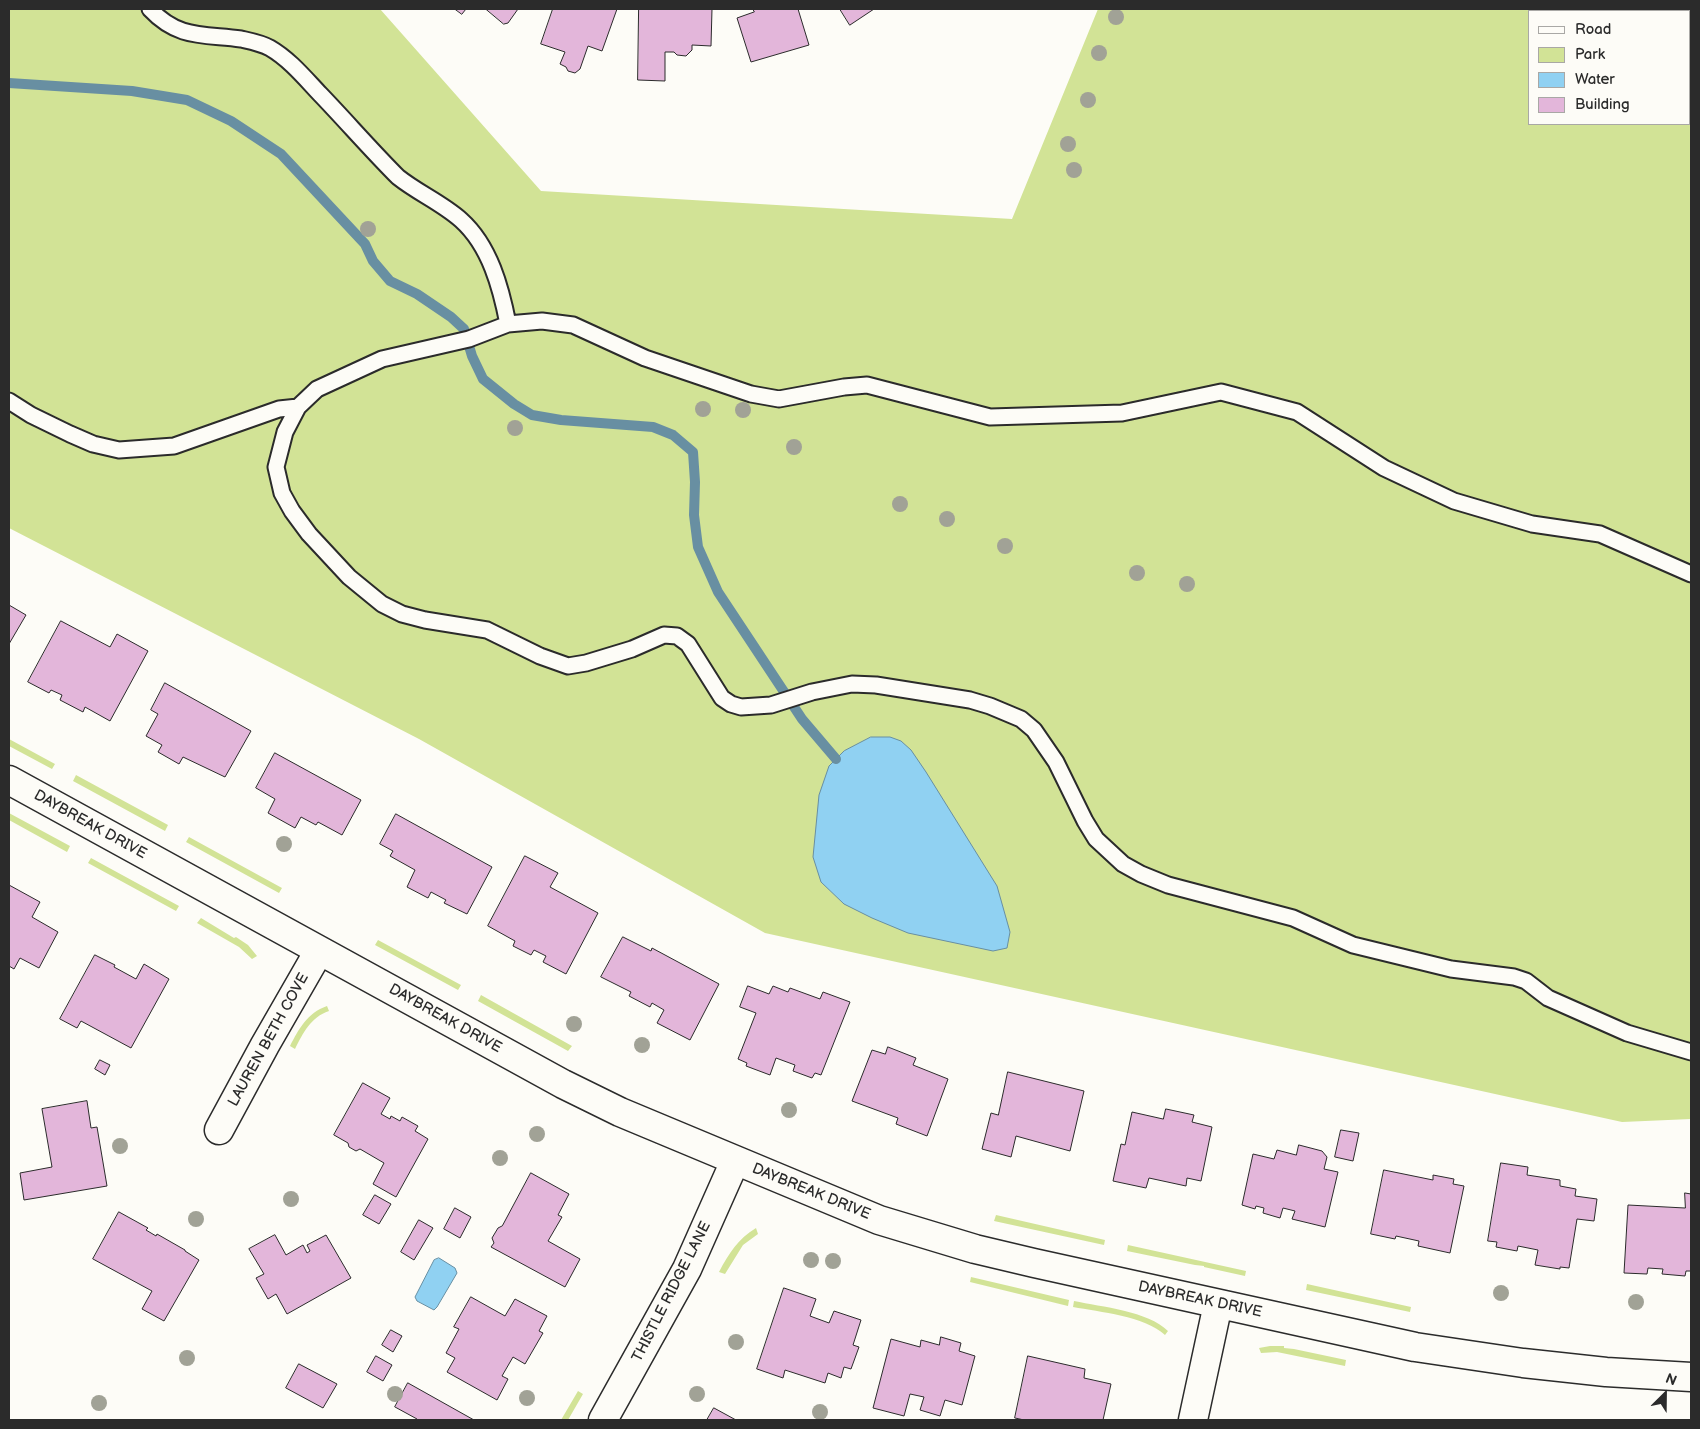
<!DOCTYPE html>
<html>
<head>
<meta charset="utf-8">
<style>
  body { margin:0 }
  #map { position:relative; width:1700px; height:1429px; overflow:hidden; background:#fdfcf7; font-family:"Balsamiq Sans",sans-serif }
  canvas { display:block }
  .frame { position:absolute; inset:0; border:10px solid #2b2b2b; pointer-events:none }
  .legend { position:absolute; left:1528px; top:10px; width:162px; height:115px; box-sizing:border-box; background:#fdfcf7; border:1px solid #a9a8a5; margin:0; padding:6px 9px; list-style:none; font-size:15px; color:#2b2b2b }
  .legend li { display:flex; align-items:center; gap:10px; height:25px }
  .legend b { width:25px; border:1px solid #a9a8a5 }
  .north { position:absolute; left:1640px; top:1369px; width:50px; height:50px; -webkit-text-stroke:4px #fdfcf7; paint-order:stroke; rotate:23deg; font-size:14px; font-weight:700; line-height:20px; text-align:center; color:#2b2b2b }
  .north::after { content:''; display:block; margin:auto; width:18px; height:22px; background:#2b2b2b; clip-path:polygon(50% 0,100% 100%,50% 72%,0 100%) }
</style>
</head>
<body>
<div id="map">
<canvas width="1700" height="1429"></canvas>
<div class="frame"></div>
<ul class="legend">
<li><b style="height:6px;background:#fdfcf7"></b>Road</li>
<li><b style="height:14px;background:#d2e396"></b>Park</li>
<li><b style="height:14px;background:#90d1f2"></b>Water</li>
<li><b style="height:14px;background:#e3b6da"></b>Building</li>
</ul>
<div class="north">N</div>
</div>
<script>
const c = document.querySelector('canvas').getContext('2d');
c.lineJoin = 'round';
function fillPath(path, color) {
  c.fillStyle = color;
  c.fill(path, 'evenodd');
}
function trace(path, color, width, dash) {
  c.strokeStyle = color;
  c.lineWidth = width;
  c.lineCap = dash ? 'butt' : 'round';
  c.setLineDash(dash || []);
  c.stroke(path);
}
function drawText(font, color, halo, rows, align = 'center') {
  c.font = font + ' "Balsamiq Sans",sans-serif';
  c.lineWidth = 4.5;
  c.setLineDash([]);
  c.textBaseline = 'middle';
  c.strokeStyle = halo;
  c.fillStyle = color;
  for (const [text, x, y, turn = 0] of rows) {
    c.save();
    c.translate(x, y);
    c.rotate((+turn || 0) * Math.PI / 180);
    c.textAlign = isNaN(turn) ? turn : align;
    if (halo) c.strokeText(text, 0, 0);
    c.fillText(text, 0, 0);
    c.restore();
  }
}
fillPath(new Path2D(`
  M 9,9 L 380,9 L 541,191 L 1012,219 L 1098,9 L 1691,9 L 1691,1119 L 1622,1122 L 765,933 L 419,739 L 9,528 ZM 1529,11 L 1689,11 L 1689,124 L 1529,124 Z
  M 9,739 L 55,764 L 52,769 L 9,746 Z
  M 76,775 L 168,825 L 165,831 L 73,781 Z
  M 9,813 L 70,846 L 67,852 L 9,820 Z
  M 189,837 L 282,888 L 279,893 L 186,842 Z
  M 91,858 L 179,906 L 176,911 L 88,863 Z
  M 201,918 L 234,938 L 236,937 L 248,945 L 257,956 L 252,959 L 239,947 L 197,923 Z
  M 378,940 L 461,985 L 458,990 L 375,945 Z
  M 481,995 L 572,1046 L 568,1051 L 478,1001 Z
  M 327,1006 L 329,1011 C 311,1017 303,1033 295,1049 L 290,1046 C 299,1029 307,1013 327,1006 Z
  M 996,1215 L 1105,1240 L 1104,1245 L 994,1221 Z
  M 756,1228 L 758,1234 L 743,1245 L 725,1274 L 719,1272 C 729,1253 738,1239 756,1228 Z
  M 1128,1245 L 1246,1271 L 1245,1276 L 1204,1267 L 1204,1266 L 1195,1265 L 1127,1251 Z
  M 971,1277 L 1069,1300 L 1068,1306 L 970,1282 Z
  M 1307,1284 L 1411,1307 L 1410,1312 L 1306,1290 Z
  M 1074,1301 C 1102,1307 1148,1311 1168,1331 L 1165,1335 C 1144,1316 1100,1312 1073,1307 Z
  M 1270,1346 L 1284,1346 L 1284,1348 L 1294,1349 L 1346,1360 L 1345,1366 L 1277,1352 L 1261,1353 L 1259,1348 Z
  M 578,1391 L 583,1394 L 568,1420 L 561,1420 Z`), '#d2e396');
const water = new Path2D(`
  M 871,737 L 890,737 L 901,741 L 911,750 L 926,772 L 997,886 L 1010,932 L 1007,948 L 993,951 L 908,933 L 872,918 L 844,904 L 821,882 L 813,857 L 819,795 L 829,766 L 844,751 Z
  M 439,1258 L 455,1268 L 457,1273 L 437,1307 L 434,1310 L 417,1301 L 415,1297 L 434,1260 Z`);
fillPath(water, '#90d1f2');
trace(water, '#688fa2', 1);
trace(new Path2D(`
  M 9,83 L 132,91 L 187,100 L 231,121 L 281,154 L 365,244 L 373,261 L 390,281 L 417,294 L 451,317 L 464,329 L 472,356 L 483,379 L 514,404 L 532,415 L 561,420 L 653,427 L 673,435 L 693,452 L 695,482 L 694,515 L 698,547 L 718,592 L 802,719 L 836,759`), '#688fa2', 10);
const building = new Path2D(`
  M 455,9 L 466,9 L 462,14 Z
  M 486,9 L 518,9 L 508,23 L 504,24 Z
  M 553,9 L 617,9 L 602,51 L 588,46 L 580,69 L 575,73 L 568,71 L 566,67 L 560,64 L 565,52 L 541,44 Z
  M 639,9 L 712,9 L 711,46 L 692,45 L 692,50 L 686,56 L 677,55 L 674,52 L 665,52 L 665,81 L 638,80 Z
  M 753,9 L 798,9 L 809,45 L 751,62 L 737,18 L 754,12 Z
  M 840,9 L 874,9 L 850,25 Z
  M 9,605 L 26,615 L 9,644 Z
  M 61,621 L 110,647 L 117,634 L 148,651 L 110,721 L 85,707 L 83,712 L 60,700 L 62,695 L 51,690 L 49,693 L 28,682 Z
  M 165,683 L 251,731 L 225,777 L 183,757 L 179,764 L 158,752 L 162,745 L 146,736 L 158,714 L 151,710 Z
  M 275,753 L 361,800 L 342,835 L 318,822 L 316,825 L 301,817 L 295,828 L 268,813 L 275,799 L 256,788 Z
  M 396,814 L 492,867 L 467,914 L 444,903 L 446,900 L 431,892 L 428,898 L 407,887 L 415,870 L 390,856 L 393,851 L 380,844 Z
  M 525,856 L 558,873 L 550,887 L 598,913 L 566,974 L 543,962 L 546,956 L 534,950 L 531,955 L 513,946 L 515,941 L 488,926 Z
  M 9,885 L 40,902 L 32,917 L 58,932 L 39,968 L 20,958 L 14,969 L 9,966 Z
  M 623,937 L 651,951 L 652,948 L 719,984 L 690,1040 L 657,1023 L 664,1010 L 652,1003 L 650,1007 L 629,996 L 631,992 L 601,977 Z
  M 95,955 L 115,965 L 114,967 L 136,979 L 144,964 L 169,979 L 131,1048 L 81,1021 L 77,1028 L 60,1019 Z
  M 748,986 L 769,994 L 773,986 L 788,992 L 790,988 L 820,999 L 823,992 L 850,1002 L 821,1075 L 815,1073 L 812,1078 L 793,1071 L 795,1065 L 776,1058 L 770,1075 L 746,1066 L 747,1063 L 738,1059 L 756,1013 L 740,1007 Z
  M 888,1047 L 916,1058 L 913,1065 L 948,1079 L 927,1136 L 896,1124 L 898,1118 L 852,1101 L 872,1050 L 885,1054 Z
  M 100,1060 L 110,1065 L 105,1075 L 95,1069 Z
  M 1008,1072 L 1084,1091 L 1070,1151 L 1016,1136 L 1011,1157 L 982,1149 L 991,1113 L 998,1115 Z
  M 363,1083 L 390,1098 L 381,1114 L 390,1119 L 391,1116 L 400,1121 L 402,1117 L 418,1126 L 415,1131 L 428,1139 L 396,1197 L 373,1184 L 384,1163 L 360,1149 L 356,1151 L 349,1147 L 348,1143 L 334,1135 Z
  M 87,1101 L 91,1128 L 97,1127 L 107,1186 L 24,1200 L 20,1173 L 52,1167 L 42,1109 Z
  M 1166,1109 L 1194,1115 L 1192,1122 L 1212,1127 L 1201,1181 L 1187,1178 L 1186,1186 L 1149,1178 L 1146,1188 L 1113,1181 L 1121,1144 L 1125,1145 L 1132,1112 L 1163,1119 Z
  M 1341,1130 L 1359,1133 L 1353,1161 L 1335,1157 Z
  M 1299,1145 L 1322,1151 L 1327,1157 L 1324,1169 L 1338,1172 L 1325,1227 L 1292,1219 L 1295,1211 L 1283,1208 L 1280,1218 L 1263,1213 L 1264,1208 L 1256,1206 L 1255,1209 L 1242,1205 L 1253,1154 L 1274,1159 L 1277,1150 L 1296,1155 Z
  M 1501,1163 L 1528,1167 L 1527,1175 L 1560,1180 L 1560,1186 L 1576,1189 L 1575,1196 L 1597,1199 L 1594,1221 L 1577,1219 L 1569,1268 L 1560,1267 L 1560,1269 L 1535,1265 L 1538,1250 L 1518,1246 L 1517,1251 L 1496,1247 L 1497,1242 L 1488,1241 Z
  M 1384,1170 L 1433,1180 L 1433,1175 L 1454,1179 L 1453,1184 L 1464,1186 L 1450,1253 L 1418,1246 L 1419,1241 L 1396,1236 L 1395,1239 L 1371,1234 Z
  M 531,1173 L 569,1194 L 558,1215 L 562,1217 L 548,1241 L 580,1259 L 565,1287 L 491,1247 L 494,1243 L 492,1238 L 498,1228 L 502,1226 Z
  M 1685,1193 L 1691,1194 L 1691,1271 L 1686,1271 L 1685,1276 L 1662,1274 L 1663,1269 L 1648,1268 L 1647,1274 L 1624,1273 L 1628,1205 L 1685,1208 Z
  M 375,1195 L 391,1204 L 379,1224 L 363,1215 Z
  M 455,1208 L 471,1217 L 460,1238 L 444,1229 Z
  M 119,1212 L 148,1228 L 146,1230 L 156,1236 L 157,1234 L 185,1250 L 185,1251 L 199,1260 L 164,1321 L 142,1309 L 152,1291 L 93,1259 Z
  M 419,1220 L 433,1228 L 414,1260 L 401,1252 Z
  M 275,1235 L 286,1255 L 303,1245 L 307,1253 L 310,1251 L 307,1245 L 326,1235 L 351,1278 L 287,1314 L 276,1294 L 268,1299 L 256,1278 L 264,1274 L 249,1249 Z
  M 784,1288 L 816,1299 L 810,1316 L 829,1323 L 834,1311 L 861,1320 L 853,1345 L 859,1347 L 851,1369 L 844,1367 L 841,1378 L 828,1373 L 825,1383 L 785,1370 L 783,1378 L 757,1369 Z
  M 471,1297 L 505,1316 L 515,1299 L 547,1316 L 539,1331 L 543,1333 L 525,1364 L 513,1357 L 502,1376 L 508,1379 L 497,1400 L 447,1372 L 455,1358 L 446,1353 L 459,1329 L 454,1327 Z
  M 391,1330 L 402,1336 L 393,1352 L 382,1345 Z
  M 941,1337 L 961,1343 L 959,1351 L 975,1356 L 962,1405 L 945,1400 L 940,1416 L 920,1410 L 924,1397 L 910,1394 L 904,1416 L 873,1408 L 891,1339 L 920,1347 L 921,1340 L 939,1345 Z
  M 376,1356 L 392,1365 L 383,1381 L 367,1372 Z
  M 1028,1356 L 1085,1369 L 1084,1378 L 1111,1384 L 1103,1420 L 1024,1420 L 1015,1418 Z
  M 299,1364 L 337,1384 L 323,1408 L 286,1388 Z
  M 408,1383 L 474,1420 L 417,1420 L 417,1419 L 395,1407 Z
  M 714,1408 L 736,1420 L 707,1420 Z`);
fillPath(building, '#e3b6da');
trace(building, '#2b2b2b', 1);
const lane = new Path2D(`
  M 150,9 C 178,39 203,34 241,39 C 250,41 261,43 270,48 C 289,59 304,77 320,94 C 346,121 371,150 398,177 C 418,193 442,203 461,220 C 490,246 501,288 508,324
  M 9,401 L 31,415 L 70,434 L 93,444 L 119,450 L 174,446 L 279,409 L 298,407
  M 1691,574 L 1600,534 L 1532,524 L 1454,501 L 1384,468 L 1297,412 L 1221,392 L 1122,413 L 990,417 L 867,385 L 844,387 L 779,399 L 751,394 L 645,358 L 573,325 L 542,321 L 508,324 L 469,339 L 382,359 L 317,389 L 298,407 L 285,432 L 276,467 L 282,493 L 292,511 L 309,534 L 349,577 L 382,604 L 402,614 L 425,620 L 487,630 L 540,656 L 568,666 L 586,663 L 632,649 L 664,635 L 677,636 L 688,644 L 722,698 L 731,704 L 741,707 L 771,705 L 812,692 L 852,684 L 876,685 L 970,700 L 990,706 L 1021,719 L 1034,730 L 1056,762 L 1085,821 L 1096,839 L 1123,864 L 1141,874 L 1168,885 L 1293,918 L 1353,945 L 1451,969 L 1514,977 L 1526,981 L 1548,998 L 1627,1033 L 1691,1052`);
const street = new Path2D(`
  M 9,780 L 563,1084 L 620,1112 L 879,1220 L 975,1249 L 1034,1263 L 1415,1347 L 1523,1363 L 1606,1372 L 1691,1377
  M 219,1130 L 265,1045 L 319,951
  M 603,1420 L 687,1269 L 735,1161
  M 1193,1420 L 1218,1304`);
trace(lane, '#2b2b2b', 19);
trace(street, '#2b2b2b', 31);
trace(lane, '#fdfcf7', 15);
trace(street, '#fdfcf7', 28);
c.fillStyle = '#a1a296';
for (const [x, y] of [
  [1116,17],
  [1099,53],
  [1088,100],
  [1068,144],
  [1074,170],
  [368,229],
  [703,409],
  [743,410],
  [515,428],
  [794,447],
  [900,504],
  [947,519],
  [1005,546],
  [1137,573],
  [1187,584],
  [284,844],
  [574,1024],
  [642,1045],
  [789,1110],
  [537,1134],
  [120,1146],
  [500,1158],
  [291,1199],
  [196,1219],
  [811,1260],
  [833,1261],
  [1501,1293],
  [1636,1302],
  [736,1342],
  [187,1358],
  [395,1394],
  [697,1394],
  [527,1398],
  [99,1403],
  [820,1412]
]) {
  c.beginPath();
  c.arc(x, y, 8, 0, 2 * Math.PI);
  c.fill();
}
drawText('15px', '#2b2b2b', '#fdfcf7', [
  ["DAYBREAK DRIVE",90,825,29],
  ["DAYBREAK DRIVE",445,1019,29],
  ["LAUREN BETH COVE",269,1040,-61],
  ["DAYBREAK DRIVE",811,1192,22],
  ["THISTLE RIDGE LANE",672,1292,-63],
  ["DAYBREAK DRIVE",1200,1300,12]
]);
</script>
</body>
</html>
